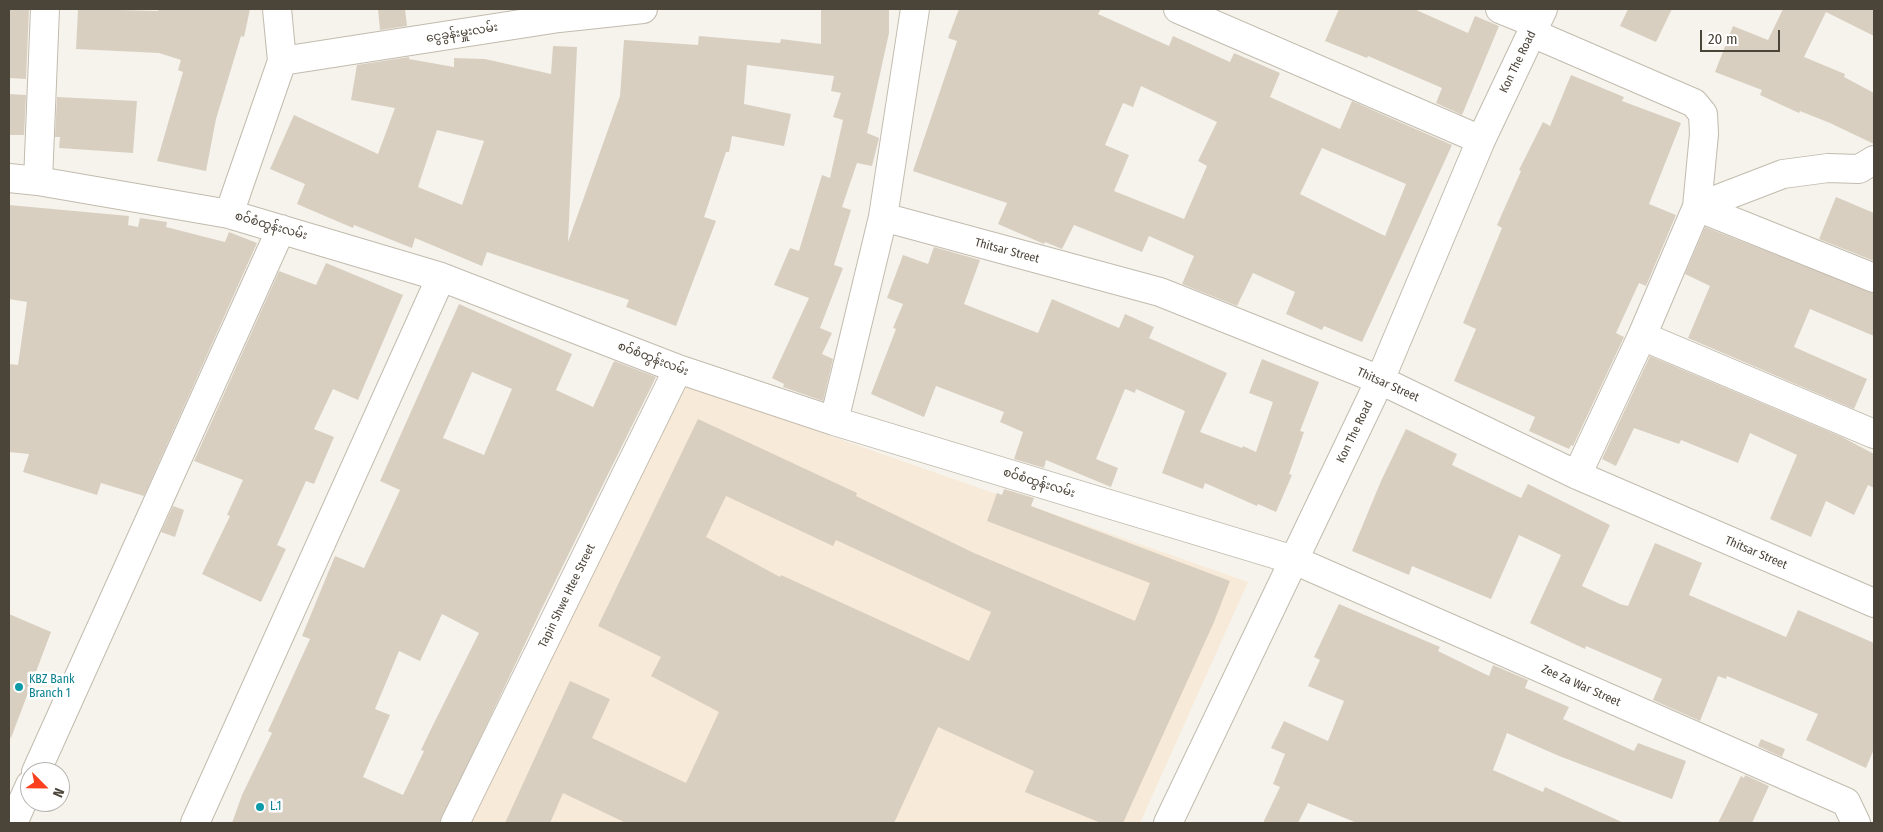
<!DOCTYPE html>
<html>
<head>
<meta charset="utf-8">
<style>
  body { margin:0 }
  #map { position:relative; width:1883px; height:832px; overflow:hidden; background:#f6f3ec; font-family:"Fira Sans Condensed",sans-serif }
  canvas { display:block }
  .frame { position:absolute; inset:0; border:10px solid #4b4439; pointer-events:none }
  .north { position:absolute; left:20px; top:762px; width:50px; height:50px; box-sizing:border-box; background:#fff; border:1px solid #b7b4b0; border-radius:50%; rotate:113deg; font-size:14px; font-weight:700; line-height:20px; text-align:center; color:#4b4439 }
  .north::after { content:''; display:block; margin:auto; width:18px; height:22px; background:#fc3f1d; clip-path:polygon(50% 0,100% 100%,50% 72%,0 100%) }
  .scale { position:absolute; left:1700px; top:30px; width:80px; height:22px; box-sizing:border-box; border:2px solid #4b4439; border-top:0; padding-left:6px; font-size:15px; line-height:18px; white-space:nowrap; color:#4b4439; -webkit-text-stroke:4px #fff; paint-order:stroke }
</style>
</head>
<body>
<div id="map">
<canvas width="1883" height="832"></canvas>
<div class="frame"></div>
<div class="north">N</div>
<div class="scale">20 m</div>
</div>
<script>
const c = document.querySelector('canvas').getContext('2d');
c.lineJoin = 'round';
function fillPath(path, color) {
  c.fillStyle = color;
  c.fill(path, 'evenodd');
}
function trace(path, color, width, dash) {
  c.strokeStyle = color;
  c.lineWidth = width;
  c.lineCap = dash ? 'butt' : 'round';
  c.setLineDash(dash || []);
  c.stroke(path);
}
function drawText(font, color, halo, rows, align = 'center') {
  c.font = font + ' "Fira Sans Condensed","Noto Sans Myanmar",sans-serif';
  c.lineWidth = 5;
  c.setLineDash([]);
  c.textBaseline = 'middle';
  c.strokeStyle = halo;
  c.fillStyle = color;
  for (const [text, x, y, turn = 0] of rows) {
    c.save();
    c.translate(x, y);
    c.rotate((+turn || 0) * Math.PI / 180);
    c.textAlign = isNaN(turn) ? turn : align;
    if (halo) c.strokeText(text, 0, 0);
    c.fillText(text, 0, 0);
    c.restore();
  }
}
fillPath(new Path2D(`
  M 679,383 L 1248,582 L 1140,823 L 469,823 Z`), '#f7ead8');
fillPath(new Path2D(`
  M 9,9 L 29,9 L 26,79 L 9,78 Z
  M 78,9 L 158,11 L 158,9 L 250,9 L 244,37 L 241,36 L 216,119 L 206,171 L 157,161 L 183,72 L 178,70 L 181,60 L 159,53 L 76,49 Z
  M 378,9 L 405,9 L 407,26 L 380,30 Z
  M 821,9 L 889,9 L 889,33 L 867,133 L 879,138 L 872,166 L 857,163 L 842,207 L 851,210 L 834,265 L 843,268 L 820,328 L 832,333 L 822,354 L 833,359 L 823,401 L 783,387 L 784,384 L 772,378 L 809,298 L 774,285 L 790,248 L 799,251 L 822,175 L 830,178 L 843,120 L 833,117 L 841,93 L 831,91 L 834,76 L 747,65 L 744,104 L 791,114 L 784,146 L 732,136 L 729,152 L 726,152 L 704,217 L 716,221 L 676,326 L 626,307 L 629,300 L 487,252 L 482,266 L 415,238 L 412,248 L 354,225 L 353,228 L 297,204 L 305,184 L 270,169 L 294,115 L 378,154 L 395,108 L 351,100 L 357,65 L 409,57 L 409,59 L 454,67 L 454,58 L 485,59 L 551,74 L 553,46 L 577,47 L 568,242 L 620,96 L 624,40 L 698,45 L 699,36 L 780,43 L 781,39 L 821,44 ZM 437,130 L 484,141 L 462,205 L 418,187 Z
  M 959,9 L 1101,9 L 1098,14 L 1169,46 L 1173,36 L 1230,62 L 1234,53 L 1280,73 L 1270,97 L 1340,129 L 1352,101 L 1452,145 L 1362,342 L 1324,326 L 1322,330 L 1286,314 L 1295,292 L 1253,273 L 1237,306 L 1182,284 L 1194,256 L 1149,236 L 1142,252 L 1074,225 L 1062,249 L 1045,242 L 1044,244 L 998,224 L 1007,203 L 913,171 L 957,41 L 948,38 ZM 1141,86 L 1217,122 L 1198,161 L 1207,166 L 1184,219 L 1114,191 L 1129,155 L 1105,145 L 1123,103 L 1133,107 ZM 1322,148 L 1406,184 L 1385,236 L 1300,194 Z
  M 1339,9 L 1414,9 L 1468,33 L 1475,16 L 1499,26 L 1462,115 L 1436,103 L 1442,88 L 1368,56 L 1367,58 L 1325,41 Z
  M 1628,9 L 1672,9 L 1656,42 L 1620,26 Z
  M 1783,9 L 1874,9 L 1874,36 L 1826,12 L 1804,57 L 1845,74 L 1844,77 L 1874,93 L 1874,144 L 1830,123 L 1800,111 L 1799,113 L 1760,95 L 1762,90 L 1715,72 L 1733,26 L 1768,40 Z
  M 1571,75 L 1624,97 L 1622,101 L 1681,123 L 1649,204 L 1676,215 L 1646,286 L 1639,283 L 1616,333 L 1624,337 L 1573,446 L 1571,445 L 1569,449 L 1529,431 L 1535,417 L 1454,381 L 1476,329 L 1463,323 L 1502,228 L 1497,225 L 1521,171 L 1519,170 L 1543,122 L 1550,126 Z
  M 9,94 L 26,95 L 24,135 L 9,135 Z
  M 57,97 L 137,101 L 133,153 L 59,148 L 60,137 L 55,137 Z
  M 1836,197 L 1874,213 L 1874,261 L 1819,239 Z
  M 9,205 L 129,216 L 128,225 L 138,227 L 140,218 L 167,222 L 166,227 L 225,242 L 229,232 L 257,243 L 144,496 L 101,483 L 97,495 L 23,472 L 29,454 L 9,452 L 9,364 L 18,365 L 27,302 L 9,299 Z
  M 1705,227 L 1874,293 L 1874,336 L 1810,309 L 1794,347 L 1867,379 L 1854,409 L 1688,338 L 1710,286 L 1685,274 Z
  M 934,247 L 980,260 L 964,304 L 1038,333 L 1052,299 L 1119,328 L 1125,314 L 1154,327 L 1149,338 L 1227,373 L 1200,432 L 1242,448 L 1243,446 L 1256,452 L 1273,402 L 1249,393 L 1262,359 L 1319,382 L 1300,431 L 1304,432 L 1289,474 L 1292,475 L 1276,512 L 1258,504 L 1257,506 L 1205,483 L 1203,489 L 1162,473 L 1185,411 L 1136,389 L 1135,393 L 1125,389 L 1096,459 L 1118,468 L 1111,487 L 1046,460 L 1044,468 L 1014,459 L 1023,432 L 1000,422 L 1004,412 L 936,386 L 924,417 L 871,394 L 896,329 L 893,328 L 903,304 L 887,298 L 903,255 L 928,264 Z
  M 326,263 L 403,295 L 358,400 L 333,389 L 314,429 L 334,437 L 314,484 L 306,481 L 277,545 L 286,549 L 261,602 L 202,574 L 230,516 L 227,515 L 243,480 L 194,461 L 279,271 L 316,285 Z
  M 459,304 L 572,354 L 556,390 L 593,407 L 614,361 L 656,377 L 540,612 L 440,823 L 232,823 L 242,795 L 272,733 L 268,731 L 310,639 L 302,636 L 335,556 L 364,568 L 400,490 L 380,481 ZM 472,372 L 512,389 L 484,455 L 443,438 ZM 442,614 L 479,633 L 432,727 L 421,750 L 424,751 L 403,795 L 363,777 L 390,715 L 375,709 L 399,651 L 420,661 Z
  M 1650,356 L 1842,437 L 1874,454 L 1874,488 L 1868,485 L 1854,515 L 1826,501 L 1811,537 L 1770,519 L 1797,455 L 1750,433 L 1738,463 L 1681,440 L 1679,444 L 1634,428 L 1616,466 L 1602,459 Z
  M 698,419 L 857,493 L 856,496 L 974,553 L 1135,621 L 1150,583 L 987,521 L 997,493 L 1002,495 L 1004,489 L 1034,498 L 1031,506 L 1230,581 L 1214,622 L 1123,823 L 1101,823 L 1025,792 L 1034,771 L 938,727 L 894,823 L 626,823 L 563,793 L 550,823 L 505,823 L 570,681 L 610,699 L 592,738 L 686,783 L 719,712 L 651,676 L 661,657 L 598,626 ZM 726,496 L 833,546 L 836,540 L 991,612 L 969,661 L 781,575 L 780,577 L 706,537 Z
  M 1406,429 L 1457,454 L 1452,465 L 1521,498 L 1528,484 L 1610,525 L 1582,586 L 1620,604 L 1628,606 L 1655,543 L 1702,563 L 1689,595 L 1786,637 L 1798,610 L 1874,643 L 1874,749 L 1866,768 L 1806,740 L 1818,714 L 1727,676 L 1726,679 L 1718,676 L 1700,721 L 1653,700 L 1662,679 L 1586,646 L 1585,649 L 1530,623 L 1561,555 L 1519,535 L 1491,599 L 1412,566 L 1409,575 L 1352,551 L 1381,481 Z
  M 173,506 L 184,510 L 175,537 L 161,532 Z
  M 1339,604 L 1440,647 L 1438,651 L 1489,676 L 1493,665 L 1528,680 L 1525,688 L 1569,707 L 1563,719 L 1634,751 L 1638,743 L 1686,761 L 1672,799 L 1559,756 L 1507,733 L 1493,770 L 1543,792 L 1545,787 L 1624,823 L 1357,823 L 1308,803 L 1298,823 L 1263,823 L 1280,787 L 1273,784 L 1285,754 L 1271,748 L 1284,721 L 1328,741 L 1344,701 L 1308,686 L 1320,660 L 1314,657 Z
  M 9,614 L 51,632 L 11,738 L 9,737 Z
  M 1761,739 L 1785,749 L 1782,757 L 1758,746 Z
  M 1745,775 L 1769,786 L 1752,823 L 1718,823 L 1741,776 L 1744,778 Z`), '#d8cfc1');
const street = new Path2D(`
  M 1178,9 L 1481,140
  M 1500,9 L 1537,24
  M 1532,33 L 1694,103 L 1703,114 L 1704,134 L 1697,207 L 1642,336 L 1577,475
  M 282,61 L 559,18 L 643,9
  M 9,178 L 38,181 L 229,214 L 441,277 L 678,369 L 834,421 L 1294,560 L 1846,802 L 1856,823
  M 38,181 L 45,9
  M 1697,207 L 1874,278
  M 1697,207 L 1783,174 L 1828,168 L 1859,169 L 1874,160
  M 229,214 L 282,61 L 277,9
  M 883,217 L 1160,292 L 1380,380 L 1577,475 L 1874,603
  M 1642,336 L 1874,434
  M 834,421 L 883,217 L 915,9
  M 36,772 L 281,229
  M 13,823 L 30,785
  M 195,823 L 441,277
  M 455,823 L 678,369
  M 1168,823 L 1380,380 L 1481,140 L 1543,9`);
trace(street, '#c2bbae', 30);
trace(street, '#fff', 28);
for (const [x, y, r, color] of [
  [19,687,5,"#0f9aa8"],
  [260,807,5,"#0f9aa8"]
]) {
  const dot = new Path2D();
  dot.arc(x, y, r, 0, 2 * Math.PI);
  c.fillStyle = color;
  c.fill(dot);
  trace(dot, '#fff', 2);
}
drawText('12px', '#4b4439', '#fff', [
  ["ငွေခွန်းမှူးလမ်း",462,33,-9],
  ["Kon The Road",1518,62,-64],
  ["စဝ်စံထွန်းလမ်း",271,226,16],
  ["Thitsar Street",1007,251,15],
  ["စဝ်စံထွန်းလမ်း",653,359,21],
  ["Thitsar Street",1388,385,24],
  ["Kon The Road",1355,432,-64],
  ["စဝ်စံထွန်းလမ်း",1039,483,17],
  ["Thitsar Street",1756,553,23],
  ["Tapin Shwe Htee Street",567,596,-64],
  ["Zee Za War Street",1581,686,24]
]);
drawText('12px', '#0d838f', '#fff', [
  ["KBZ Bank",29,680],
  ["Branch 1",29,694],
  ["L.1",270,807]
], 'left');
</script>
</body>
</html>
